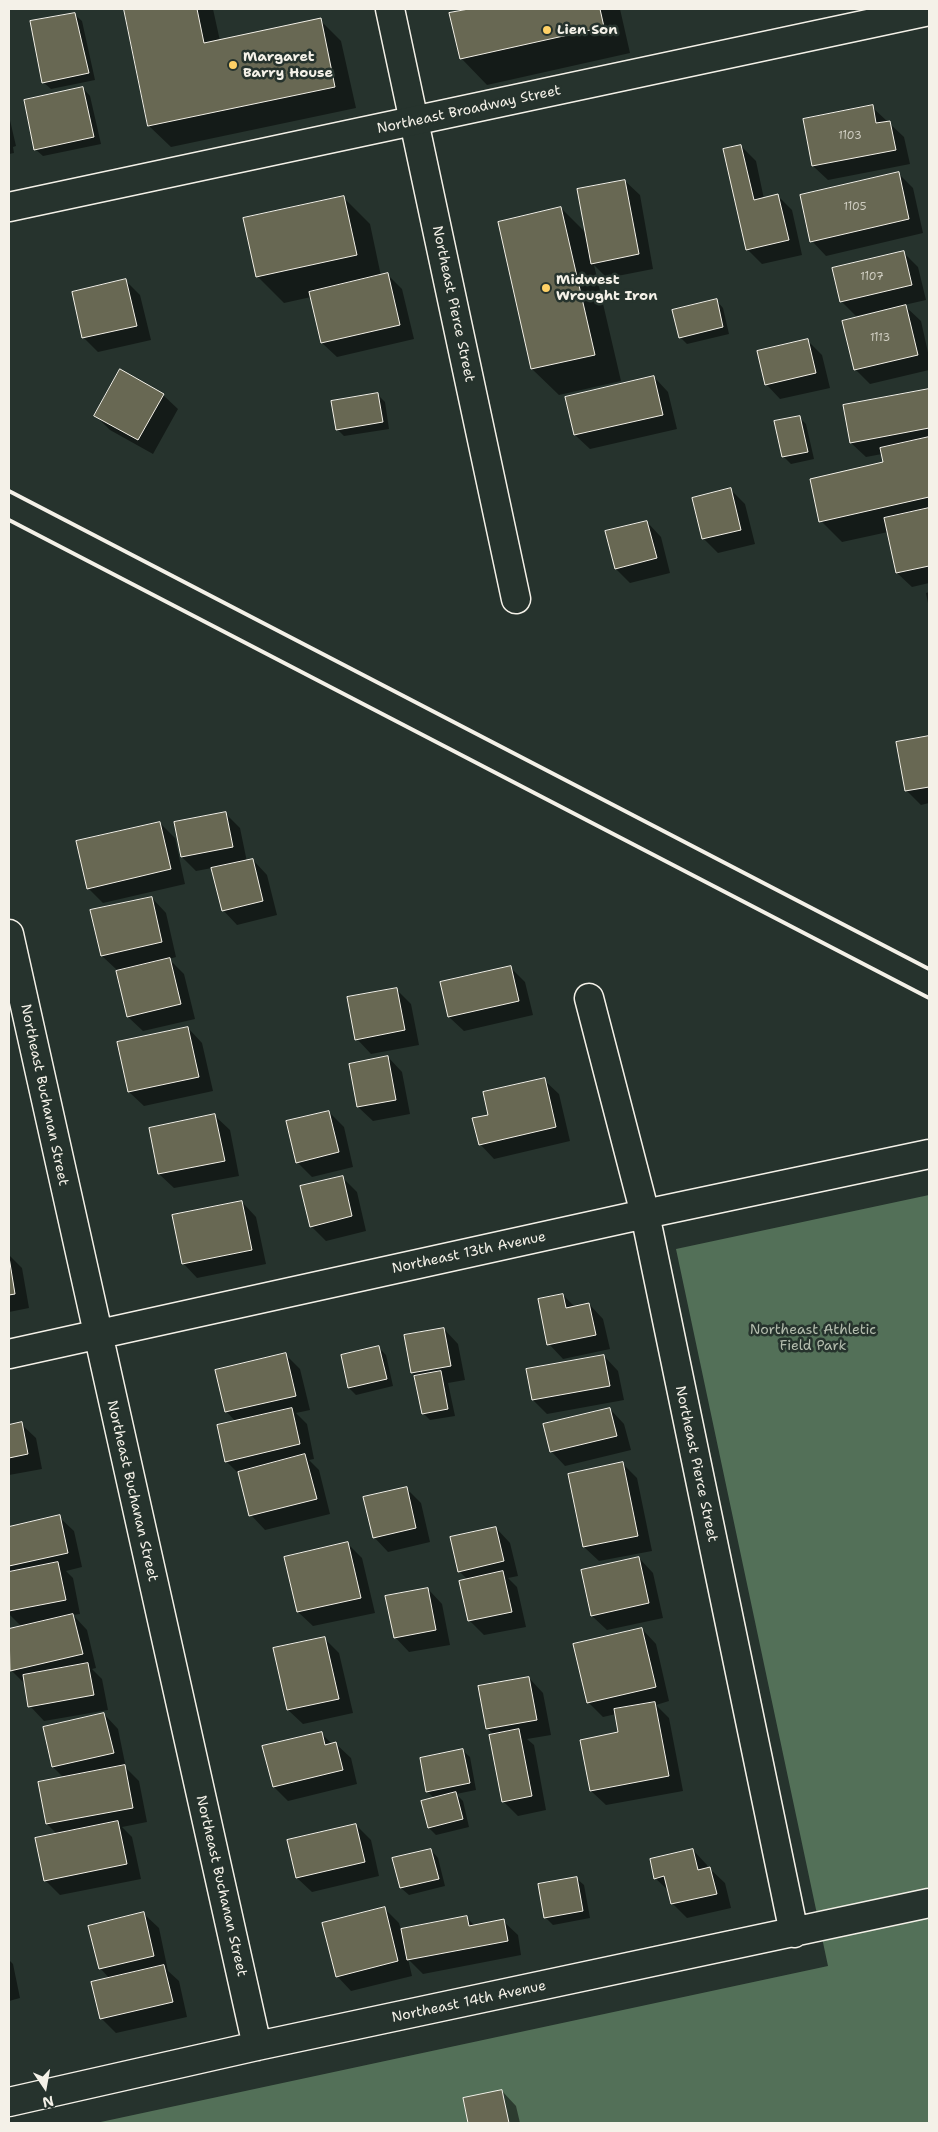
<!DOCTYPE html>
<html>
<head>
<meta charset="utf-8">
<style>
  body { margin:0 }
  #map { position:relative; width:938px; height:2132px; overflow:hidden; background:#26332d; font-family:"Shantell Sans",sans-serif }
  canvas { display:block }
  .frame { position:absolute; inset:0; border:10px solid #f4f1e8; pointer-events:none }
  .north { position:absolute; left:20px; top:2062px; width:50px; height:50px; -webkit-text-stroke:4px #26332d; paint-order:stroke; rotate:168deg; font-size:14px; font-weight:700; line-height:20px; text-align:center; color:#f4f1e8 }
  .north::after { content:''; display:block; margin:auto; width:18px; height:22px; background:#f4f1e8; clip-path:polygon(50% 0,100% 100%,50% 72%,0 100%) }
</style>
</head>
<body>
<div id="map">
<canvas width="938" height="2132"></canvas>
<div class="frame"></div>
<div class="north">N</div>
</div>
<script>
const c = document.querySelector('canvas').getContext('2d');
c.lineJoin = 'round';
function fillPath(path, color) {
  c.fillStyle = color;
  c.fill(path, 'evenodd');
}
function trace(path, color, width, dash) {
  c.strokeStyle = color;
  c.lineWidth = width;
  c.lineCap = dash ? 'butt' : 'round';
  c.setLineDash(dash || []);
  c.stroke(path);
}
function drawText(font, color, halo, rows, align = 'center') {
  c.font = font + ' "Shantell Sans",sans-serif';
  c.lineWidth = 5;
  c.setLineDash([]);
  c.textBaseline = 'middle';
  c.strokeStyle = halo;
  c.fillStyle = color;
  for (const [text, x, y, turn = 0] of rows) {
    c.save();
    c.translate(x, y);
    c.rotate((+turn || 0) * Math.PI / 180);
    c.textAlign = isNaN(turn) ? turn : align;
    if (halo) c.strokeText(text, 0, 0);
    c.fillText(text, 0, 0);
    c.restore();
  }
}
fillPath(new Path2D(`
  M 929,1195 L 929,2123 L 96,2123 L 828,1966 L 676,1249 Z`), '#537058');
fillPath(new Path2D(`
  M 125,9 L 213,9 L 220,41 L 320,20 L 341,41 L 356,108 L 171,147 L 149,126 Z
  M 475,9 L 620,9 L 630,53 L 487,85 L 461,58 L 451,14 Z
  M 74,14 L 82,21 L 95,80 L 51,89 L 43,82 Z
  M 83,88 L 90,96 L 101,144 L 43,156 L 35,149 Z
  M 872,107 L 904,137 L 910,164 L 828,180 L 813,166 Z
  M 9,116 L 16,146 L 13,147 L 14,153 L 9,154 Z
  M 741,146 L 756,161 L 764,199 L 778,196 L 792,210 L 802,255 L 762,264 L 747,249 Z
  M 898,173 L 913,188 L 923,233 L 826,256 L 812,241 Z
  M 625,181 L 640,195 L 653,269 L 607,278 L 594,265 L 621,381 L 559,395 L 532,369 L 561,208 L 587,234 Z
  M 344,198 L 370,224 L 381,276 L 387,274 L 402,289 L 414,339 L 337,357 L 322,343 L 311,297 L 284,303 L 257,276 Z
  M 903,252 L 918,267 L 926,300 L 856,316 L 841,301 Z
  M 126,281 L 140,295 L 151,340 L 98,352 L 84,338 L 73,292 Z
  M 716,300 L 723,308 L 729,334 L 687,344 L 680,337 Z
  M 906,307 L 921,321 L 929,357 L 929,370 L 870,384 L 855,369 Z
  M 808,341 L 822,355 L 830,388 L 780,399 L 766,384 Z
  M 654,377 L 668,392 L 677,429 L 590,449 L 575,435 Z
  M 929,390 L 929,583 L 912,587 L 897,573 L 888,532 L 842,542 L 821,521 L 884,463 L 882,454 L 866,457 L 851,443 L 844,406 Z
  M 377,394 L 385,402 L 389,429 L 344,436 L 337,429 Z
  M 163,395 L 178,409 L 153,454 L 110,430 L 95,415 Z
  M 799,417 L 806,424 L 814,459 L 791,464 L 784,457 Z
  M 731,490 L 745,504 L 755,544 L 718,553 L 703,538 Z
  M 647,522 L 661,537 L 670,573 L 630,583 L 616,569 Z
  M 929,592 L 929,608 L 926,593 Z
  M 929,738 L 929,803 L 921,805 L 906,790 L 898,743 Z
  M 225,813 L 240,828 L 247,862 L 253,860 L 267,875 L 277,915 L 237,925 L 223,910 L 212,868 L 196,871 L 182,857 Z
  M 160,823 L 175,838 L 185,884 L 103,903 L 88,888 Z
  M 152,898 L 166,913 L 176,957 L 169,959 L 184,974 L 195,1019 L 143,1031 L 128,1017 L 117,970 L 102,956 Z
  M 510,967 L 525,982 L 533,1015 L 464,1031 L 449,1017 L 441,983 Z
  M 396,989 L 411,1004 L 419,1045 L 371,1054 L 357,1039 Z
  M 188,1028 L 202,1043 L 213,1091 L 144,1106 L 129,1092 Z
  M 388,1057 L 402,1072 L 410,1114 L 373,1121 L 358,1107 L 350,1065 Z
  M 544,1080 L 559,1094 L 570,1141 L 494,1159 L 480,1144 L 489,1116 Z
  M 329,1112 L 344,1127 L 353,1167 L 312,1177 L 297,1162 Z
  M 215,1116 L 230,1130 L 239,1176 L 174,1188 L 159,1174 Z
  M 342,1177 L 357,1192 L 366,1231 L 326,1241 L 311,1226 Z
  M 242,1202 L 256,1217 L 266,1264 L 197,1278 L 183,1263 Z
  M 9,1255 L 22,1268 L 29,1308 L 9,1312 Z
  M 563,1295 L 575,1307 L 589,1304 L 603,1319 L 610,1349 L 563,1359 L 549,1344 Z
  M 444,1329 L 458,1344 L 465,1380 L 448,1383 L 455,1416 L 430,1420 L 423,1413 L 415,1376 L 412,1372 Z
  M 379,1348 L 386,1355 L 393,1386 L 356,1395 L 349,1388 Z
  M 286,1355 L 300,1369 L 310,1410 L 296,1413 L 307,1424 L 314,1459 L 309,1460 L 319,1470 L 330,1514 L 265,1530 L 251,1515 L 240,1475 L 226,1461 L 236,1422 L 226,1411 Z
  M 604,1356 L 618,1371 L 624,1400 L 547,1414 L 533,1400 Z
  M 610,1409 L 624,1424 L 631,1450 L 565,1466 L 551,1451 Z
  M 21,1424 L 36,1438 L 42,1469 L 9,1475 L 9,1426 Z
  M 623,1464 L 637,1478 L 652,1551 L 599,1561 L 584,1547 Z
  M 406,1488 L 421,1503 L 430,1542 L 388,1552 L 374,1537 Z
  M 59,1517 L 74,1531 L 82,1567 L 66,1571 L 73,1578 L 80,1614 L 73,1615 L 87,1630 L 96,1668 L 92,1669 L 102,1679 L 108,1710 L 44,1721 L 30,1706 L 26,1685 L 11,1670 L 9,1662 L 9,1631 L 22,1627 L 9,1614 L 9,1528 Z
  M 496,1528 L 510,1543 L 518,1576 L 508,1578 L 517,1587 L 526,1627 L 484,1635 L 470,1621 L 461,1582 L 468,1580 L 459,1571 Z
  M 348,1544 L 362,1558 L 375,1613 L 313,1626 L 298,1612 L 286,1558 Z
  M 639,1558 L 653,1573 L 663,1618 L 607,1630 L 592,1616 Z
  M 428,1589 L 442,1604 L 450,1645 L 409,1652 L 395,1637 Z
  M 642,1629 L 656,1644 L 669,1701 L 656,1705 L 669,1718 L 683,1791 L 606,1805 L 591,1791 L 619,1733 L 616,1714 L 603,1717 L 588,1702 Z
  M 324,1638 L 339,1653 L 353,1713 L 303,1724 L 288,1710 L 275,1649 Z
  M 529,1678 L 543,1693 L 551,1735 L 527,1739 L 534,1745 L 546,1810 L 518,1816 L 503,1801 L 494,1735 L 488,1729 Z
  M 104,1714 L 118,1729 L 126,1768 L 139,1781 L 147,1822 L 122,1827 L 132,1837 L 141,1879 L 60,1895 L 45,1880 L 58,1835 L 47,1824 L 64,1778 L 53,1767 L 45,1728 Z
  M 321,1733 L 333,1745 L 336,1744 L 351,1758 L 357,1784 L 288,1801 L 274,1787 Z
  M 462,1750 L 470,1757 L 476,1790 L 456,1794 L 463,1801 L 469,1827 L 436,1835 L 429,1828 L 435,1799 L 427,1791 Z
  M 356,1825 L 371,1840 L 379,1876 L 312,1892 L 297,1878 Z
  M 431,1850 L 438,1858 L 445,1886 L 409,1895 L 401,1888 L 394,1859 Z
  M 693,1850 L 707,1865 L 708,1869 L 710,1869 L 725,1883 L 731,1908 L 687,1918 L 672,1903 L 670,1892 L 655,1878 Z
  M 576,1878 L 584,1885 L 590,1918 L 553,1925 L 546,1918 Z
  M 385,1909 L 399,1923 L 401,1930 L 467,1918 L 475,1926 L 503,1921 L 518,1935 L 521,1955 L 423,1974 L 408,1959 L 412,1976 L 351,1991 L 337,1976 Z
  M 144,1914 L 159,1928 L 168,1971 L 179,1981 L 187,2017 L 116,2033 L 101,2018 L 110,1979 L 100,1968 Z
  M 9,1960 L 13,1964 L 20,1998 L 9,2001 Z
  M 502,2091 L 516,2106 L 520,2123 L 469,2123 L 464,2099 Z`), '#0007');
const building = new Path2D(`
  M 124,9 L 197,9 L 204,43 L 321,18 L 335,87 L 148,126 Z
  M 469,9 L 600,9 L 604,27 L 460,59 L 449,13 Z
  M 75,13 L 89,73 L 42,83 L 30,21 Z
  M 83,87 L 94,137 L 34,150 L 24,100 Z
  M 873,105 L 876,123 L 890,121 L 896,150 L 812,166 L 803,119 Z
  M 741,145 L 754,200 L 778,194 L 789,240 L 746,250 L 723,149 Z
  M 899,172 L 909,219 L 810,242 L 800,195 Z
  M 625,180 L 639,254 L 591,264 L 577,189 Z
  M 344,196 L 357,255 L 256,277 L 243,218 Z
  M 561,207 L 595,355 L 531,369 L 498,222 Z
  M 904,251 L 912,285 L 840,302 L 832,268 Z
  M 388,273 L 400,325 L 321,343 L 309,292 Z
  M 126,279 L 137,326 L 82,338 L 72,292 Z
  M 717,299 L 723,327 L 679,338 L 672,310 Z
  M 906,305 L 918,355 L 854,370 L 842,321 Z
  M 808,339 L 816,373 L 765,385 L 757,351 Z
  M 120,369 L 164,394 L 138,440 L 94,416 Z
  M 654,376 L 663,415 L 574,435 L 565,397 Z
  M 929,389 L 929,428 L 850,443 L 843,405 Z
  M 378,393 L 383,422 L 336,430 L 331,401 Z
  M 800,416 L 808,452 L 782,457 L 774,421 Z
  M 929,437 L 929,497 L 819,522 L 810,479 L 883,462 L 880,448 Z
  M 731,488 L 741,530 L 702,539 L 692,498 Z
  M 929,508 L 929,566 L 896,573 L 884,518 Z
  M 647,521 L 657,558 L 615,569 L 605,531 Z
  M 929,736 L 929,787 L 905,791 L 896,742 Z
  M 226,812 L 233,847 L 181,857 L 174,822 Z
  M 160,822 L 171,869 L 87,889 L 76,841 Z
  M 253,859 L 263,901 L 222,911 L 211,868 Z
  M 152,897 L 162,942 L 101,956 L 90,910 Z
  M 170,958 L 181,1004 L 127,1017 L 116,971 Z
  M 511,966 L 519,1001 L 448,1017 L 440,982 Z
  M 397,988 L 405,1030 L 355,1040 L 347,997 Z
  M 188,1027 L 199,1077 L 128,1092 L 117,1042 Z
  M 388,1056 L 396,1100 L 357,1107 L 349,1064 Z
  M 545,1078 L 556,1127 L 479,1145 L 472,1118 L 488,1115 L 483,1092 Z
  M 329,1111 L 339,1152 L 296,1163 L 286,1121 Z
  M 215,1114 L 225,1161 L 158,1174 L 149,1128 Z
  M 343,1176 L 352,1216 L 310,1227 L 300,1186 Z
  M 242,1201 L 252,1250 L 182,1264 L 172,1215 Z
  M 9,1257 L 15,1294 L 9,1295 Z
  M 563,1294 L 566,1308 L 589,1303 L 596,1335 L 547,1345 L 538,1299 Z
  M 444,1328 L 451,1366 L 411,1373 L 404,1335 Z
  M 379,1346 L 387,1379 L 348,1388 L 341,1355 Z
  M 286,1353 L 296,1396 L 225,1412 L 215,1370 Z
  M 604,1355 L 610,1386 L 532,1400 L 526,1369 Z
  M 441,1371 L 448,1409 L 422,1414 L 414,1376 Z
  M 292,1408 L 300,1444 L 225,1462 L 217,1425 Z
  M 610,1408 L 617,1436 L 550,1452 L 543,1424 Z
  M 22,1422 L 28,1454 L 9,1458 L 9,1425 Z
  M 305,1454 L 317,1499 L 249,1516 L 238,1472 Z
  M 623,1462 L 638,1536 L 583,1547 L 568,1474 Z
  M 407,1487 L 416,1528 L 373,1538 L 363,1497 Z
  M 60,1515 L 68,1553 L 9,1566 L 9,1527 Z
  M 496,1527 L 504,1561 L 458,1572 L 450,1537 Z
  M 348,1542 L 361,1598 L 297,1612 L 284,1557 Z
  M 639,1557 L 649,1603 L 591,1616 L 581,1570 Z
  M 58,1562 L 66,1600 L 9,1611 L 9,1572 Z
  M 503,1571 L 512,1612 L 468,1621 L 459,1581 Z
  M 428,1588 L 436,1630 L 394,1638 L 385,1596 Z
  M 73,1614 L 83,1654 L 10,1671 L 9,1629 Z
  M 642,1628 L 656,1687 L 587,1703 L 573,1644 Z
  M 325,1637 L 339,1699 L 287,1710 L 273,1648 Z
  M 88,1663 L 94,1695 L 28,1707 L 23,1675 Z
  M 529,1677 L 537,1720 L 486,1729 L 478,1686 Z
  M 655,1702 L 669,1776 L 590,1791 L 580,1740 L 618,1732 L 614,1709 Z
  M 104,1713 L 114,1753 L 52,1767 L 43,1727 Z
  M 519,1729 L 532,1796 L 502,1802 L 489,1735 Z
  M 322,1732 L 325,1745 L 336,1742 L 343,1770 L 273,1787 L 262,1746 Z
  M 463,1749 L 470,1783 L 426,1792 L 420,1758 Z
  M 125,1765 L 133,1808 L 46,1824 L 38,1782 Z
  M 456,1792 L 463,1819 L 428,1828 L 421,1801 Z
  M 118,1821 L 127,1864 L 44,1881 L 35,1838 Z
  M 356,1824 L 365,1862 L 296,1878 L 287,1840 Z
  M 431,1849 L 439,1879 L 400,1888 L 392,1858 Z
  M 693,1849 L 698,1870 L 710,1867 L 717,1894 L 671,1904 L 664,1876 L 654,1879 L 650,1859 Z
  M 577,1877 L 583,1911 L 544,1918 L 538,1884 Z
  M 385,1907 L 398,1961 L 336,1977 L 322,1923 Z
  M 144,1912 L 154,1956 L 99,1969 L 88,1926 Z
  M 467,1916 L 469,1926 L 504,1919 L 508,1941 L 407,1960 L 401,1929 Z
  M 164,1965 L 173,2002 L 100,2019 L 91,1982 Z
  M 502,2090 L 509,2123 L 468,2123 L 463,2098 Z`);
fillPath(building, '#686853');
trace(building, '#f4f1e8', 1);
const street = new Path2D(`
  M 390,9 L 516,599
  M 9,934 L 257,2046
  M 589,998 L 645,1214 L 794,1933
  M 9,1354 L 645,1214 L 929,1154
  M 9,2102 L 257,2046 L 929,1903`);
const secondary = new Path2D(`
  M 9,207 L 929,11`);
trace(street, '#f4f1e8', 31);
trace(secondary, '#f4f1e8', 31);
trace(street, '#26332d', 28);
trace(secondary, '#26332d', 28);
trace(new Path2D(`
  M 9,491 L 929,969
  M 9,520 L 929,998`), '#f4f1e8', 4);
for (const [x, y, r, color] of [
  [547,30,5,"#ffd166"],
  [233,65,5,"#ffd166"],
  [546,288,5,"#ffd166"]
]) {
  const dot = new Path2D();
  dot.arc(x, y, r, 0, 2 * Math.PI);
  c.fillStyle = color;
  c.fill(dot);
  trace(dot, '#26332d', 2);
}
drawText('11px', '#d1cfc3', null, [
  ["1103",850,136],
  ["1105",855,207],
  ["1107",872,277],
  ["1113",880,338]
]);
drawText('bold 14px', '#f4f1e8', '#26332d', [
  ["Lien Son",557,30],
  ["Margaret",243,57],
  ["Barry House",243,73],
  ["Midwest",556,280],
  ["Wrought Iron",556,296]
], 'left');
drawText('14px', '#f4f1e8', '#26332d', [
  ["Northeast Broadway Street",469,110,-12],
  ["Northeast Pierce Street",453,304,78],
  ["Northeast Buchanan Street",44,1095,78],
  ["Northeast 13th Avenue",469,1253,-12],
  ["Northeast Pierce Street",696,1464,78],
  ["Northeast Buchanan Street",132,1491,77],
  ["Northeast Buchanan Street",221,1886,77],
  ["Northeast 14th Avenue",469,2002,-12]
]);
drawText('14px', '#b4bdae', '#26332d', [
  ["Northeast Athletic",813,1330],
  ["Field Park",813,1346]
]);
</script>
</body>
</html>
